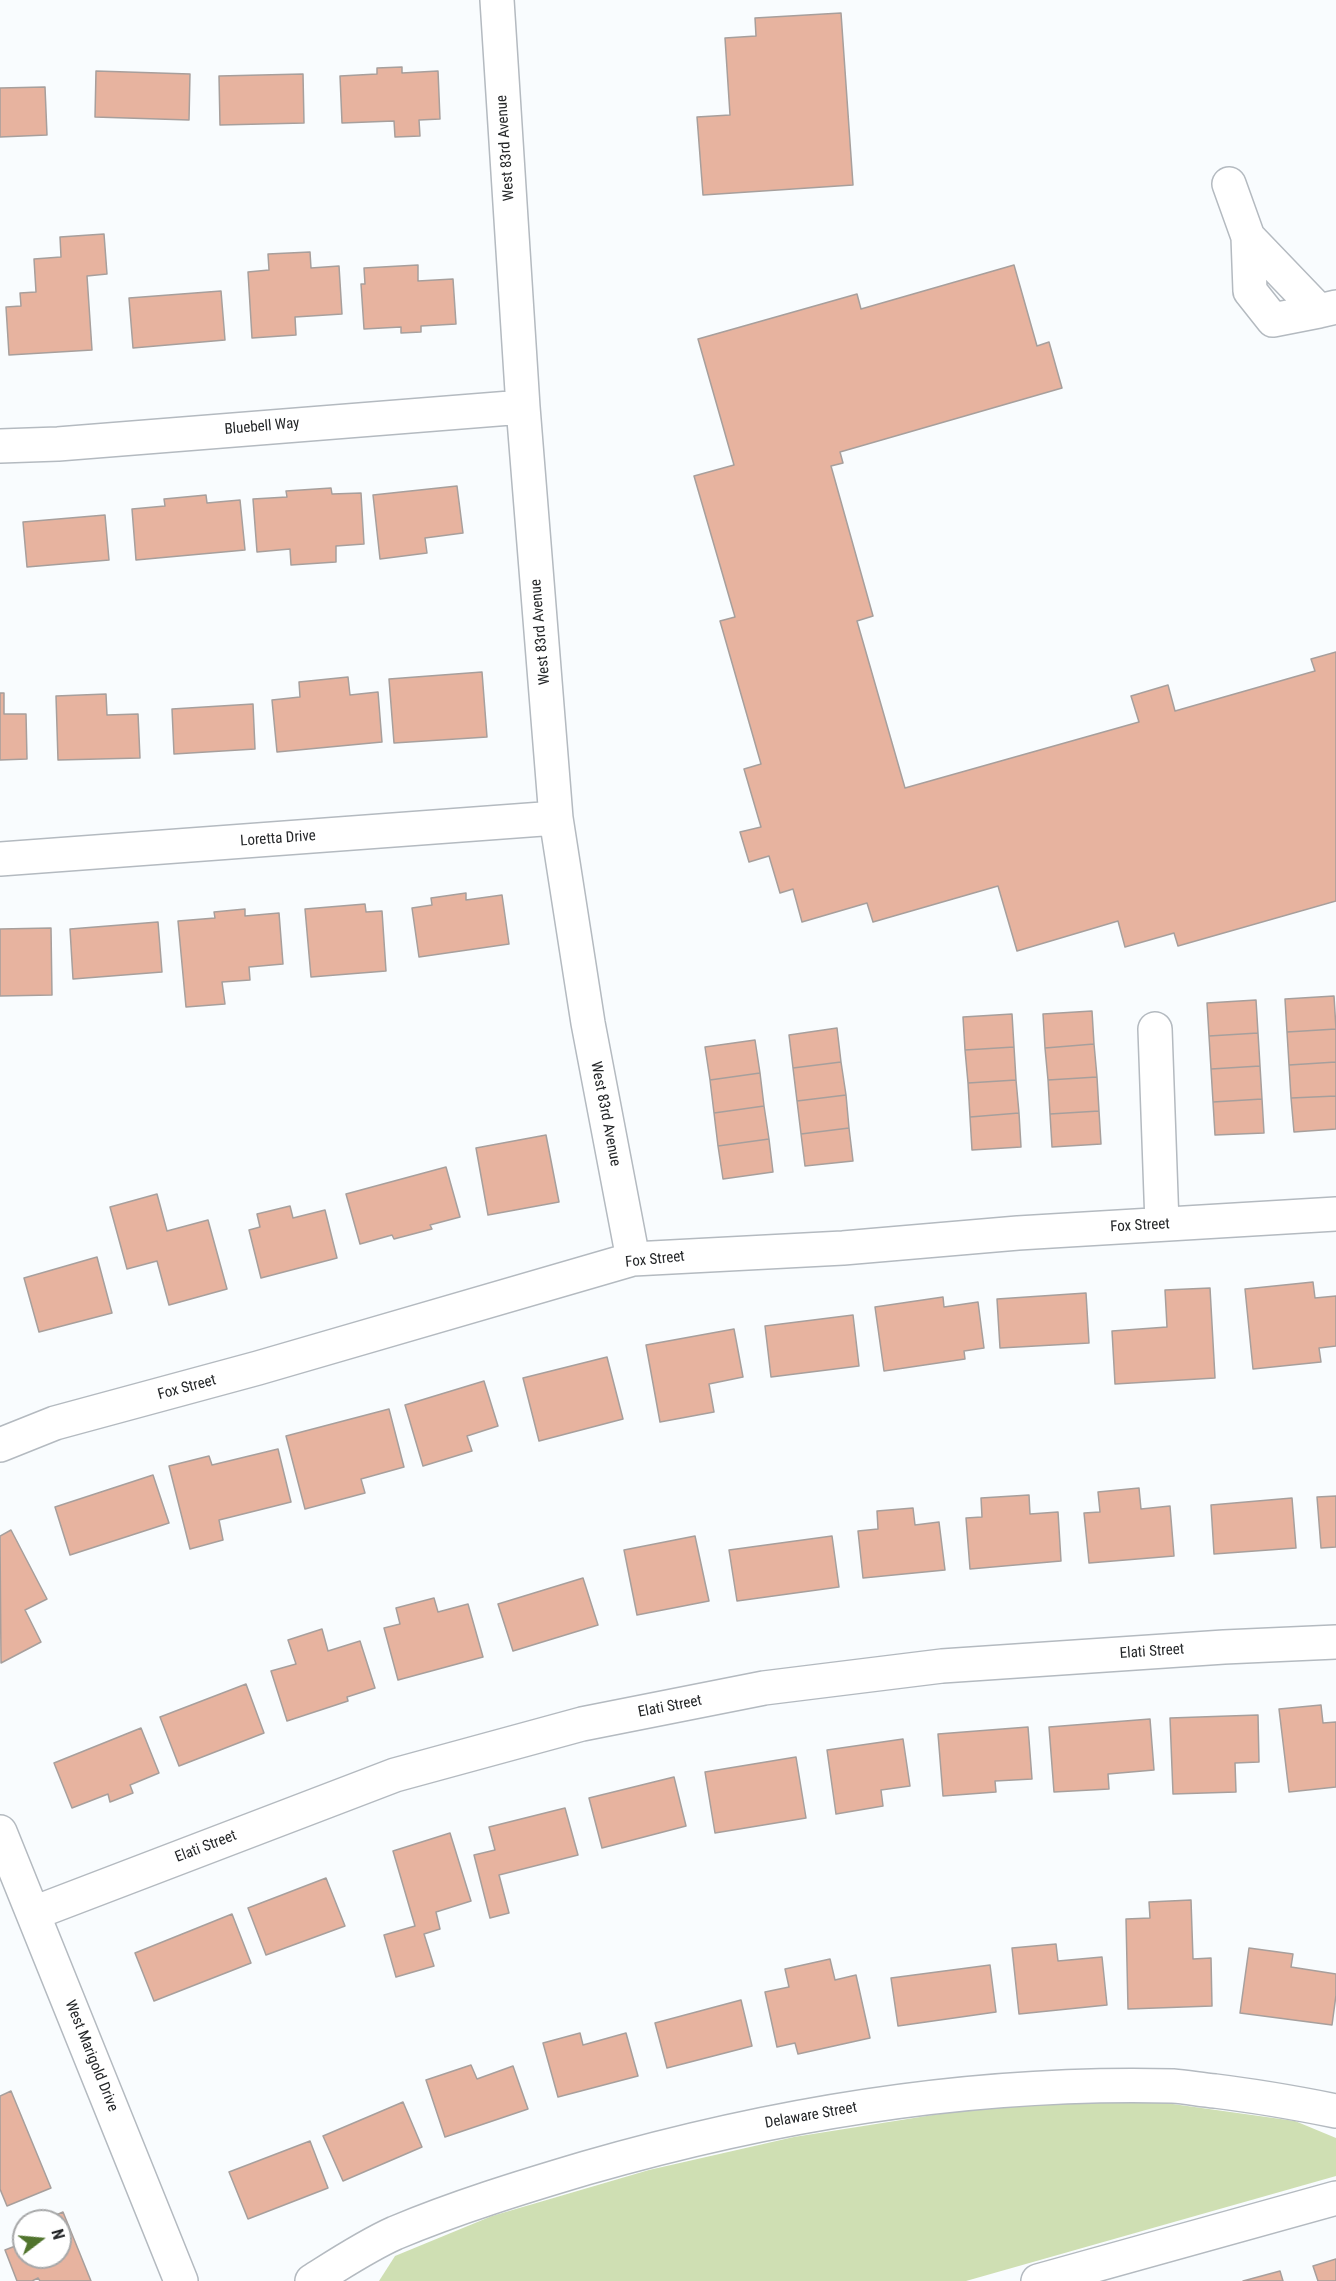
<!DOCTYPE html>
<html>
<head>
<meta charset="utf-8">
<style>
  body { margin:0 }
  #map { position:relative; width:1336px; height:2281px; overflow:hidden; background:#f9fcfe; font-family:"Roboto Condensed",sans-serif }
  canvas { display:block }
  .north { position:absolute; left:12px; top:2209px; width:60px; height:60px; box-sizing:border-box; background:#fff; border:2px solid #a7a8a9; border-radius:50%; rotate:74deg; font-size:16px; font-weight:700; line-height:24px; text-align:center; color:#242628 }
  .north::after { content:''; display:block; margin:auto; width:21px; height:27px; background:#51742d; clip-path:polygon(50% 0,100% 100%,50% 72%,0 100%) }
</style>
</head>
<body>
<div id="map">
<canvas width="1336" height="2281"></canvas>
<div class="north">N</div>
</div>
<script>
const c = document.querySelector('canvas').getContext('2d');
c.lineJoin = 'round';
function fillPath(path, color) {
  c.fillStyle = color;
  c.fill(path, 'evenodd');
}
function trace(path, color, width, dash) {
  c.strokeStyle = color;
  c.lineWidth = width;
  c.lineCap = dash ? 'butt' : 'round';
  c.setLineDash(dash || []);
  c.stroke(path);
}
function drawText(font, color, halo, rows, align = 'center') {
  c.font = font + ' "Roboto Condensed",sans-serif';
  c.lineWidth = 5;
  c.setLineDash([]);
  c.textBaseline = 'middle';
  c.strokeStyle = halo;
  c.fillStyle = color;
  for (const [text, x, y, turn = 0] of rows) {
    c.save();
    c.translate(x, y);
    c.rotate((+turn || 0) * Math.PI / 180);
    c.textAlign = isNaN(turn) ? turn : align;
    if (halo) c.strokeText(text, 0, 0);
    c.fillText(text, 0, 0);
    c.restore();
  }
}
fillPath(new Path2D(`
  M 1137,2099 L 1295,2121 L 1336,2138 L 1336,2176 L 966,2281 L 379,2281 L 395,2256 L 492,2216 L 649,2170 L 794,2137 L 977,2108 Z`), '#cfdfb3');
const building = new Path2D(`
  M 841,13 L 853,185 L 703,195 L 697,117 L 730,115 L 725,38 L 756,36 L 755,18 Z
  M 402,67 L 402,73 L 438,71 L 440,119 L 419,120 L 420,136 L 395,137 L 394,121 L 342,123 L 340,76 L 377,74 L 377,68 Z
  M 96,71 L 190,74 L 189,120 L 95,117 Z
  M 303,74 L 304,123 L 220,125 L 219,76 Z
  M 45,87 L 47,135 L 0,137 L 0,88 Z
  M 104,234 L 107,274 L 87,276 L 92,350 L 9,355 L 6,307 L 21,306 L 20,293 L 36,292 L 34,259 L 61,257 L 60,237 Z
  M 310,252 L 311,268 L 339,266 L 342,314 L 295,317 L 296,335 L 252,338 L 248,272 L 269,270 L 268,254 Z
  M 418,265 L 418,281 L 453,279 L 456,324 L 421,326 L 421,332 L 401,333 L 401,327 L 364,329 L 361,284 L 365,284 L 364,268 Z
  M 1014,265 L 1037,346 L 1049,342 L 1062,388 L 840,452 L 843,463 L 831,466 L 873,616 L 857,621 L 905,788 L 1139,722 L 1131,696 L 1168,685 L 1175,711 L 1315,671 L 1311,659 L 1336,652 L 1336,901 L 1178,946 L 1174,933 L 1125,947 L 1118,921 L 1017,951 L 998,886 L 873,922 L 867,903 L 802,922 L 793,889 L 780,893 L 769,856 L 749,862 L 740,832 L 761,827 L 744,769 L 761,764 L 720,621 L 735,617 L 694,476 L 734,465 L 698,339 L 857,294 L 861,309 Z
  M 221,291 L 225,340 L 133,348 L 129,298 Z
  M 457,486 L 463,533 L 425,538 L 427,553 L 380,559 L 373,495 Z
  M 331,488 L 332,494 L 361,493 L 364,544 L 336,546 L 336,562 L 291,565 L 290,549 L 257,552 L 253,499 L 287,497 L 286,491 Z
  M 206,495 L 207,503 L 240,500 L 245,550 L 136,560 L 132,509 L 165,506 L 164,499 Z
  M 105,515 L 109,560 L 27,567 L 23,522 Z
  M 482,672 L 487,737 L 394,743 L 389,679 Z
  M 348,677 L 350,695 L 378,692 L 382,742 L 277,752 L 272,700 L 300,697 L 299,682 Z
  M 0,693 L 4,693 L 4,714 L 26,714 L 27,759 L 0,760 Z
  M 106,694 L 107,715 L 138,714 L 140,758 L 58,760 L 56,696 Z
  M 253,704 L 255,749 L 174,754 L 172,709 Z
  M 466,893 L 466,900 L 502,895 L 509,944 L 419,957 L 412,908 L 432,905 L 431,898 Z
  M 365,904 L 366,912 L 382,911 L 386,971 L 311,977 L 305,909 Z
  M 245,909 L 245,916 L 279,913 L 283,964 L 249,967 L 250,980 L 222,982 L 225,1004 L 186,1007 L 178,921 L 215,918 L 214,912 Z
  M 158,922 L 162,972 L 73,979 L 70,929 Z
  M 51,928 L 52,995 L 0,996 L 0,929 Z
  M 1334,996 L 1336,1029 L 1287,1032 L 1285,999 Z
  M 1256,1000 L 1258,1033 L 1209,1036 L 1207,1003 Z
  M 1092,1011 L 1094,1044 L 1045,1048 L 1043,1014 Z
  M 1012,1014 L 1014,1047 L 965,1050 L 963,1017 Z
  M 837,1028 L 841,1062 L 793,1068 L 789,1035 Z
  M 1336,1029 L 1336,1062 L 1289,1065 L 1287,1032 Z
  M 1258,1033 L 1260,1066 L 1211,1069 L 1209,1036 Z
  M 755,1040 L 760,1073 L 710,1080 L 705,1047 Z
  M 1094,1044 L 1097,1077 L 1048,1080 L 1045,1048 Z
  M 1014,1047 L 1016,1080 L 968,1083 L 965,1050 Z
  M 841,1062 L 846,1095 L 797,1101 L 793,1068 Z
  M 1336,1062 L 1336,1096 L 1291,1098 L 1289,1065 Z
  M 1260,1066 L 1262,1099 L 1213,1102 L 1211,1069 Z
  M 760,1073 L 764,1106 L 714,1113 L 710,1080 Z
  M 1097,1077 L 1099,1111 L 1050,1114 L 1048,1080 Z
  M 1016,1080 L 1019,1113 L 970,1117 L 968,1083 Z
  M 846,1095 L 849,1128 L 801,1134 L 797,1101 Z
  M 1336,1096 L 1336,1129 L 1294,1132 L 1291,1098 Z
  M 1262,1099 L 1264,1133 L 1215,1135 L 1213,1102 Z
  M 764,1106 L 769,1139 L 718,1146 L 714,1113 Z
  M 1099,1111 L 1101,1144 L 1052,1147 L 1050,1114 Z
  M 1019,1113 L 1021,1147 L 972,1150 L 970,1117 Z
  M 849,1128 L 853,1161 L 805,1166 L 801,1134 Z
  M 546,1135 L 559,1202 L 488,1215 L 476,1148 Z
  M 769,1139 L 773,1172 L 723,1179 L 718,1146 Z
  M 446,1167 L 460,1217 L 430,1225 L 432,1229 L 394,1239 L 392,1235 L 360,1244 L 346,1194 Z
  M 157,1194 L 167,1231 L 208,1220 L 227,1289 L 169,1305 L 157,1261 L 127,1269 L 110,1207 Z
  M 290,1206 L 293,1218 L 325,1210 L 337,1258 L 261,1278 L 249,1230 L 260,1227 L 257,1214 Z
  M 97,1257 L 112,1313 L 39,1332 L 24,1278 Z
  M 1313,1282 L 1315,1298 L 1336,1296 L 1336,1346 L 1319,1348 L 1321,1362 L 1253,1369 L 1245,1289 Z
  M 1210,1288 L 1215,1378 L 1115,1384 L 1112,1331 L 1167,1327 L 1165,1290 Z
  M 1086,1293 L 1089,1343 L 1000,1348 L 997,1299 Z
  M 943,1297 L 944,1307 L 978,1302 L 984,1348 L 964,1351 L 965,1359 L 884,1371 L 875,1307 Z
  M 853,1315 L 859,1366 L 771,1377 L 765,1326 Z
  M 734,1329 L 743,1377 L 709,1384 L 714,1412 L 660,1422 L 646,1345 Z
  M 607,1357 L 623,1419 L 539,1441 L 523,1378 Z
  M 484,1381 L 498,1426 L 467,1436 L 472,1451 L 423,1466 L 405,1405 Z
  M 389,1409 L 404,1467 L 361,1479 L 365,1493 L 305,1509 L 286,1436 Z
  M 278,1449 L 291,1502 L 219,1520 L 223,1540 L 190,1549 L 169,1466 L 209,1456 L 212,1465 Z
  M 153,1475 L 169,1523 L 70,1555 L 55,1507 Z
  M 1139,1488 L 1141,1509 L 1170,1506 L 1174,1556 L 1089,1563 L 1084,1513 L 1100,1512 L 1098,1492 Z
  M 1029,1495 L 1030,1514 L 1058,1512 L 1061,1561 L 970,1569 L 966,1518 L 982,1517 L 981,1498 Z
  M 1336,1496 L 1336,1547 L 1321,1548 L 1317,1497 Z
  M 1292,1498 L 1296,1548 L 1214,1554 L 1211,1505 Z
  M 913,1508 L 915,1525 L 939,1522 L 945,1570 L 863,1578 L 858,1531 L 878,1529 L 877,1511 Z
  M 11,1530 L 47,1599 L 25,1610 L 41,1642 L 1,1663 L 0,1536 Z
  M 695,1536 L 709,1601 L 637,1615 L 624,1550 Z
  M 832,1536 L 839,1587 L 737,1601 L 729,1550 Z
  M 583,1578 L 598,1625 L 513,1651 L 498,1604 Z
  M 434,1598 L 438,1612 L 468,1604 L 483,1657 L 398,1680 L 384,1628 L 400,1624 L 396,1608 Z
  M 322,1629 L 328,1651 L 360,1641 L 375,1688 L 347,1697 L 348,1701 L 287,1721 L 271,1671 L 296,1664 L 288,1640 Z
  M 246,1684 L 264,1733 L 179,1766 L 160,1717 Z
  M 1321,1705 L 1323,1723 L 1336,1722 L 1336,1787 L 1289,1792 L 1279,1709 Z
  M 1258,1715 L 1259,1762 L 1235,1763 L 1236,1792 L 1173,1794 L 1170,1718 Z
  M 1150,1719 L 1154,1770 L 1108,1774 L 1109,1789 L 1054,1792 L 1049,1727 Z
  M 1028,1727 L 1032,1779 L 995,1781 L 996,1792 L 943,1796 L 938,1734 Z
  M 141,1728 L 159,1773 L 130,1785 L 133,1793 L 110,1802 L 108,1794 L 72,1808 L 54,1763 Z
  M 903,1739 L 910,1786 L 881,1790 L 883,1806 L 836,1814 L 827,1750 Z
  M 796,1757 L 806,1818 L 715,1833 L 705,1772 Z
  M 674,1777 L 686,1826 L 602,1848 L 589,1798 Z
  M 565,1808 L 578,1855 L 499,1875 L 509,1913 L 490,1918 L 474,1855 L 495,1850 L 489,1827 Z
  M 450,1833 L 471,1901 L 436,1912 L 440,1929 L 424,1934 L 434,1966 L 396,1977 L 384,1935 L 415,1926 L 393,1851 Z
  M 326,1878 L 345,1926 L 266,1955 L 248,1908 Z
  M 1191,1900 L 1193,1959 L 1211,1958 L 1212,2006 L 1128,2009 L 1126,1919 L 1150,1918 L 1149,1902 Z
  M 232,1914 L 251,1963 L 154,2001 L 135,1953 Z
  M 1056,1944 L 1058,1961 L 1102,1957 L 1107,2005 L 1019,2014 L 1012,1948 Z
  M 1249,1948 L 1293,1954 L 1291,1967 L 1336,1974 L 1336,1995 L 1332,2025 L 1240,2013 Z
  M 830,1959 L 835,1980 L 856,1975 L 870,2038 L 798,2054 L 795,2043 L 777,2047 L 765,1992 L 789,1987 L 785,1969 Z
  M 990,1965 L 996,2012 L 898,2026 L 891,1978 Z
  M 741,2000 L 752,2046 L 667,2068 L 655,2023 Z
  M 580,2033 L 583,2045 L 626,2033 L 638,2076 L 558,2097 L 543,2043 Z
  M 471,2065 L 477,2079 L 513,2066 L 528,2109 L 445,2137 L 426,2080 Z
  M 11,2091 L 51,2188 L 7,2206 L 0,2189 L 0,2096 Z
  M 403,2102 L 422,2147 L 343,2181 L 323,2136 Z
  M 310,2141 L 328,2188 L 248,2219 L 229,2172 Z
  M 63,2212 L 91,2281 L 40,2281 L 38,2278 L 32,2281 L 17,2281 L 5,2250 L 23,2243 L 18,2231 L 24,2228 L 24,2257 L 60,2257 L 60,2221 L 42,2221 Z
  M 1336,2259 L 1336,2281 L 1318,2281 L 1313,2266 Z
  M 1280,2271 L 1283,2281 L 1243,2281 Z`);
fillPath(building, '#e7b39f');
trace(building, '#a79f9c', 1.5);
const minor = new Path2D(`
  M 497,0 L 523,407 L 556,818 L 588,1023 L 633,1259
  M 1229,184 L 1248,237 L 1319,311 L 1336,307
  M 1248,237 L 1250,291 L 1273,320 L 1319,311
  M 0,446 L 58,444 L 523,407
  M 0,859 L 556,818
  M 1155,1029 L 1162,1224
  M 0,1445 L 55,1423 L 258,1368 L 633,1259 L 843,1248 L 1018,1233 L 1336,1214
  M 0,1832 L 181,2281
  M 34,1913 L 395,1775 L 582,1724 L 764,1688 L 942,1666 L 1224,1647 L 1336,1642
  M 312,2281 C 339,2264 366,2246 395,2233 C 457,2207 522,2187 586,2168 C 777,2113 974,2081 1173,2086 C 1187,2087 1202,2090 1215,2091 C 1256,2096 1296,2103 1336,2111
  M 1038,2281 L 1336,2198`);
trace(minor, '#b4bac0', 36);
trace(minor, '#fff', 33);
drawText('15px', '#242628', '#fff', [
  ["West 83rd Avenue",506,148,-94],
  ["Bluebell Way",262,427,-5],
  ["West 83rd Avenue",541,632,-95],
  ["Loretta Drive",278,839,-4],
  ["West 83rd Avenue",605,1114,79],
  ["Fox Street",1140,1226,-3],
  ["Fox Street",655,1260,-6],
  ["Fox Street",187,1388,-15],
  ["Elati Street",1152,1652,-4],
  ["Elati Street",670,1707,-11],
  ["Elati Street",206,1847,-21],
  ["West Marigold Drive",91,2056,68],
  ["Delaware Street",811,2116,-10]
]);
</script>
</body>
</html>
